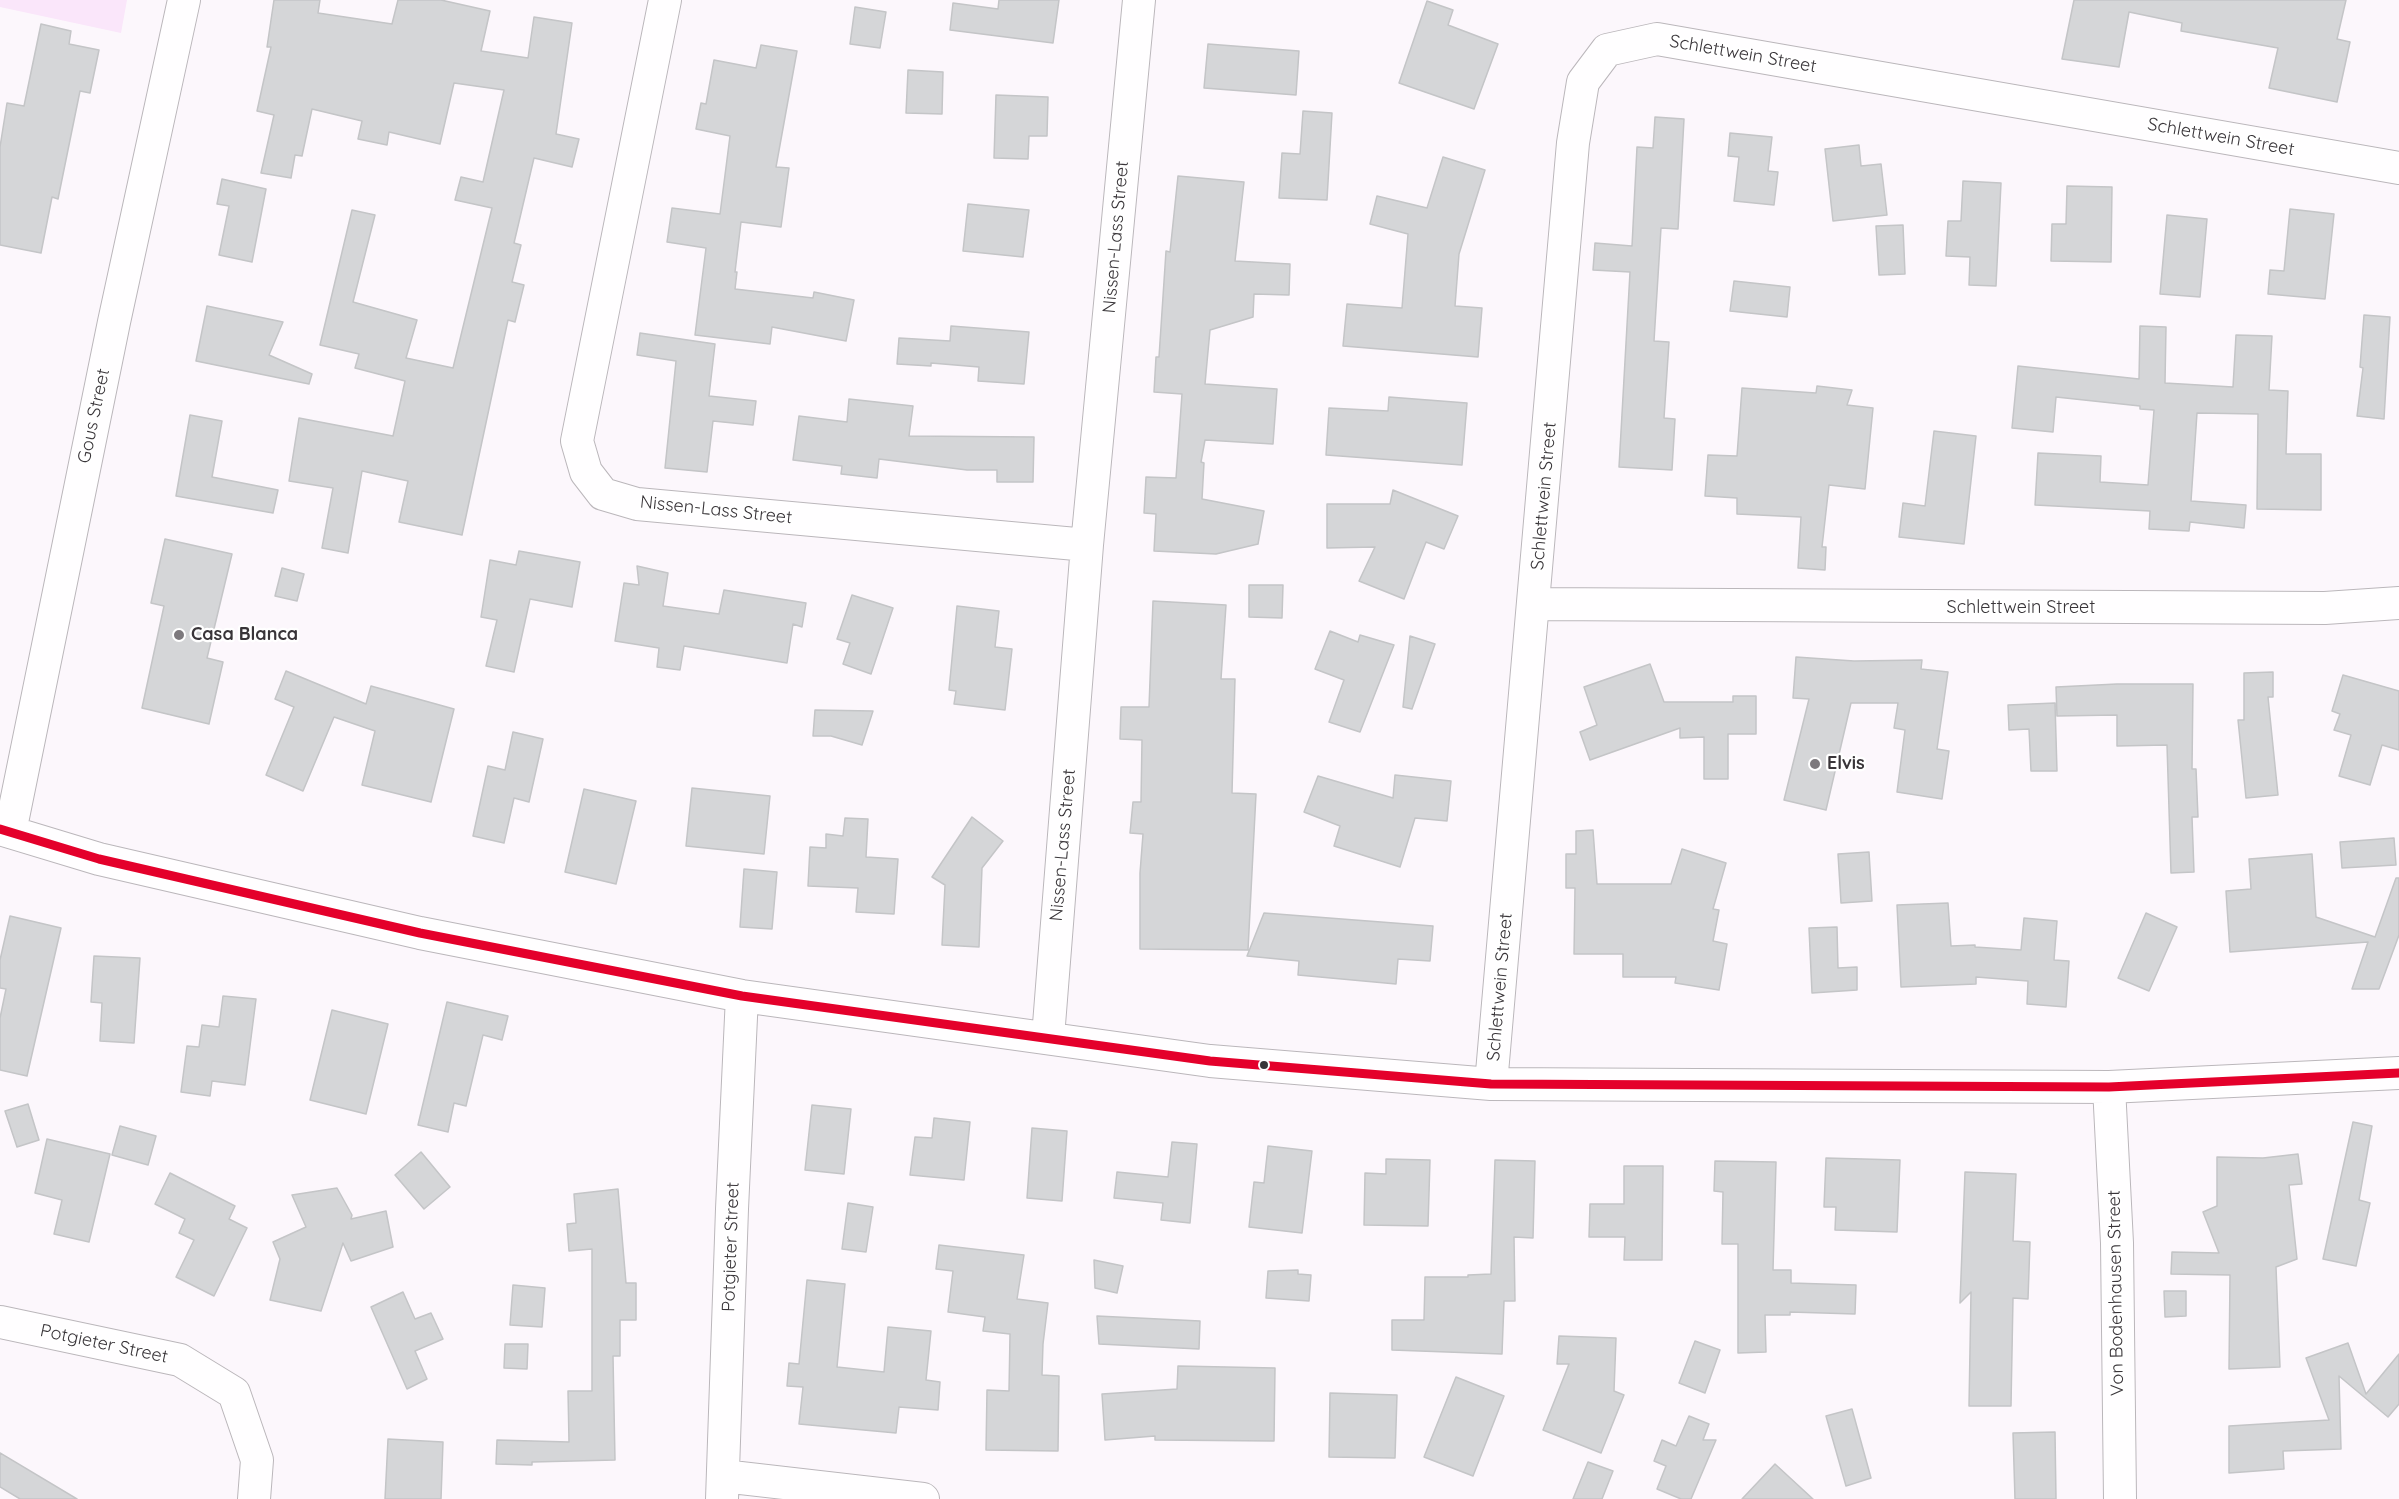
<!DOCTYPE html>
<html>
<head>
<meta charset="utf-8">
<style>
  body { margin:0 }
  canvas { display:block; background:#fcf7fc }
</style>
</head>
<body>
<canvas width="2399" height="1499"></canvas>
<script>
const c = document.querySelector('canvas').getContext('2d');
c.lineJoin = 'round';
function fillPath(path, color) {
  c.fillStyle = color;
  c.fill(path, 'evenodd');
}
function trace(path, color, width, dash) {
  c.strokeStyle = color;
  c.lineWidth = width;
  c.lineCap = dash ? 'butt' : 'round';
  c.setLineDash(dash || []);
  c.stroke(path);
}
function drawText(font, color, halo, rows, align = 'center') {
  c.font = font + ' Quicksand,sans-serif';
  c.lineWidth = 4.5;
  c.setLineDash([]);
  c.textBaseline = 'middle';
  c.strokeStyle = halo;
  c.fillStyle = color;
  for (const [text, x, y, turn = 0] of rows) {
    c.save();
    c.translate(x, y);
    c.rotate((+turn || 0) * Math.PI / 180);
    c.textAlign = isNaN(turn) ? turn : align;
    if (halo) c.strokeText(text, 0, 0);
    c.fillText(text, 0, 0);
    c.restore();
  }
}
fillPath(new Path2D(`
  M 0,0 L 127,0 L 121,33 L 0,7 Z`), '#fae6fa');
const building = new Path2D(`
  M 274,0 L 320,0 L 318,13 L 392,24 L 398,0 L 441,0 L 490,11 L 481,51 L 528,58 L 534,17 L 572,23 L 556,134 L 579,139 L 572,167 L 534,158 L 514,243 L 521,245 L 512,282 L 524,285 L 515,322 L 508,320 L 462,535 L 399,522 L 408,481 L 362,471 L 348,553 L 322,548 L 333,488 L 289,481 L 299,418 L 393,436 L 405,381 L 355,368 L 359,354 L 320,345 L 352,210 L 375,215 L 353,302 L 417,320 L 406,358 L 453,368 L 492,208 L 455,200 L 461,177 L 483,182 L 504,90 L 454,83 L 440,144 L 389,132 L 387,145 L 358,139 L 362,121 L 312,109 L 302,156 L 295,155 L 291,178 L 261,173 L 274,115 L 257,111 L 271,47 L 267,47 Z
  M 999,0 L 1059,0 L 1053,43 L 950,30 L 953,3 L 998,9 Z
  M 2074,0 L 2346,0 L 2337,39 L 2350,42 L 2337,102 L 2269,88 L 2278,48 L 2181,31 L 2182,23 L 2129,12 L 2119,67 L 2062,59 Z
  M 1427,1 L 1453,10 L 1448,25 L 1498,44 L 1474,109 L 1399,83 Z
  M 855,7 L 886,12 L 880,48 L 850,44 Z
  M 41,24 L 71,31 L 69,44 L 99,50 L 90,93 L 80,91 L 58,199 L 52,197 L 41,253 L 0,245 L 0,147 L 7,103 L 24,106 Z
  M 1208,44 L 1299,51 L 1296,95 L 1204,88 Z
  M 761,45 L 797,51 L 776,167 L 789,168 L 781,227 L 741,222 L 735,272 L 737,272 L 735,289 L 813,298 L 814,292 L 854,300 L 846,341 L 772,327 L 770,344 L 695,335 L 706,248 L 667,242 L 672,208 L 720,214 L 730,136 L 696,129 L 701,103 L 706,104 L 714,60 L 756,68 Z
  M 908,70 L 943,72 L 942,114 L 906,113 Z
  M 996,95 L 1048,97 L 1047,136 L 1029,136 L 1028,159 L 994,158 Z
  M 1303,111 L 1332,113 L 1327,200 L 1279,198 L 1282,153 L 1300,154 Z
  M 1655,117 L 1684,119 L 1678,229 L 1661,228 L 1654,341 L 1669,342 L 1664,418 L 1675,419 L 1672,470 L 1619,467 L 1630,272 L 1593,270 L 1595,243 L 1632,246 L 1637,147 L 1653,148 Z
  M 1730,133 L 1772,137 L 1768,171 L 1778,172 L 1774,205 L 1734,201 L 1739,157 L 1728,156 Z
  M 1859,145 L 1861,166 L 1881,164 L 1887,215 L 1833,221 L 1825,149 Z
  M 1443,157 L 1485,170 L 1459,254 L 1455,306 L 1482,308 L 1478,357 L 1343,346 L 1347,304 L 1402,308 L 1408,234 L 1370,224 L 1377,196 L 1427,208 Z
  M 1178,176 L 1244,182 L 1235,261 L 1290,264 L 1289,295 L 1254,294 L 1253,317 L 1210,330 L 1205,384 L 1277,389 L 1273,444 L 1205,440 L 1201,462 L 1204,463 L 1202,499 L 1264,511 L 1258,544 L 1216,554 L 1154,551 L 1156,514 L 1144,513 L 1146,477 L 1176,478 L 1182,394 L 1154,392 L 1156,357 L 1159,357 L 1166,251 L 1170,252 Z
  M 222,179 L 266,189 L 252,262 L 219,255 L 229,206 L 217,204 Z
  M 1963,181 L 2001,183 L 1996,286 L 1969,285 L 1970,257 L 1946,256 L 1948,221 L 1961,221 Z
  M 2067,186 L 2112,187 L 2111,262 L 2051,261 L 2052,224 L 2066,224 Z
  M 968,204 L 1029,210 L 1023,257 L 963,251 Z
  M 2290,209 L 2334,214 L 2325,299 L 2268,294 L 2270,270 L 2284,271 Z
  M 2167,215 L 2207,219 L 2200,297 L 2160,294 Z
  M 1903,225 L 1905,274 L 1879,275 L 1876,226 Z
  M 1734,281 L 1790,287 L 1787,317 L 1730,311 Z
  M 207,306 L 283,322 L 269,355 L 312,374 L 309,384 L 196,361 Z
  M 2364,315 L 2390,317 L 2384,419 L 2357,416 L 2363,368 L 2360,367 Z
  M 951,326 L 1029,332 L 1024,384 L 978,381 L 979,367 L 931,363 L 931,366 L 897,364 L 899,338 L 950,341 Z
  M 2140,326 L 2166,327 L 2165,383 L 2233,387 L 2236,335 L 2272,336 L 2269,390 L 2288,391 L 2286,454 L 2321,454 L 2321,510 L 2257,509 L 2258,414 L 2197,413 L 2191,501 L 2246,505 L 2244,528 L 2190,522 L 2189,531 L 2149,529 L 2150,511 L 2035,505 L 2038,453 L 2101,456 L 2100,482 L 2148,485 L 2154,410 L 2140,409 L 2140,406 L 2056,397 L 2053,432 L 2012,428 L 2018,366 L 2139,379 Z
  M 640,333 L 715,344 L 709,396 L 756,401 L 753,425 L 713,421 L 707,472 L 665,468 L 676,361 L 637,355 Z
  M 1817,386 L 1852,390 L 1847,405 L 1873,408 L 1865,489 L 1829,485 L 1822,547 L 1826,547 L 1825,570 L 1798,568 L 1801,517 L 1737,514 L 1737,498 L 1705,496 L 1708,455 L 1737,456 L 1742,388 L 1816,393 Z
  M 1389,397 L 1467,403 L 1462,465 L 1326,455 L 1329,408 L 1388,411 Z
  M 849,399 L 913,406 L 909,436 L 1034,437 L 1033,482 L 997,482 L 997,470 L 967,470 L 879,459 L 877,478 L 841,474 L 842,466 L 793,460 L 799,416 L 847,422 Z
  M 190,415 L 222,421 L 212,477 L 278,490 L 273,513 L 176,496 Z
  M 1934,431 L 1976,436 L 1964,544 L 1899,537 L 1903,503 L 1925,506 Z
  M 1393,490 L 1458,516 L 1444,549 L 1426,542 L 1404,599 L 1359,581 L 1375,547 L 1327,548 L 1327,504 L 1390,504 Z
  M 165,539 L 232,554 L 207,658 L 223,662 L 209,724 L 142,708 L 164,606 L 151,603 Z
  M 519,551 L 580,562 L 572,607 L 530,599 L 514,672 L 486,666 L 497,620 L 481,617 L 490,560 L 516,565 Z
  M 637,566 L 668,573 L 663,606 L 719,614 L 724,590 L 806,603 L 802,627 L 793,624 L 787,663 L 684,646 L 680,670 L 657,667 L 659,648 L 615,641 L 624,583 L 639,585 Z
  M 282,568 L 304,574 L 297,601 L 275,596 Z
  M 1249,585 L 1283,585 L 1282,618 L 1249,617 Z
  M 852,595 L 893,608 L 871,674 L 843,664 L 850,643 L 837,639 Z
  M 1153,601 L 1226,605 L 1221,679 L 1235,679 L 1232,793 L 1256,794 L 1248,950 L 1140,949 L 1140,873 L 1143,834 L 1130,833 L 1133,802 L 1141,802 L 1142,740 L 1120,739 L 1121,707 L 1149,707 Z
  M 957,606 L 999,611 L 995,647 L 1012,649 L 1005,710 L 954,704 L 956,691 L 949,690 Z
  M 1330,631 L 1358,642 L 1360,635 L 1394,645 L 1360,732 L 1329,722 L 1344,680 L 1315,669 Z
  M 1410,636 L 1435,644 L 1412,709 L 1403,707 Z
  M 1796,657 L 1854,661 L 1922,660 L 1921,669 L 1948,672 L 1937,749 L 1949,751 L 1942,799 L 1897,792 L 1905,730 L 1894,728 L 1898,703 L 1851,703 L 1826,810 L 1784,800 L 1809,699 L 1793,698 Z
  M 1650,664 L 1664,702 L 1733,702 L 1733,696 L 1756,696 L 1756,734 L 1728,734 L 1728,779 L 1704,779 L 1704,737 L 1680,738 L 1680,728 L 1590,760 L 1580,732 L 1597,725 L 1584,687 Z
  M 286,671 L 366,704 L 371,686 L 454,709 L 431,802 L 362,785 L 375,731 L 334,717 L 303,791 L 266,775 L 294,707 L 275,699 Z
  M 2273,672 L 2273,697 L 2268,697 L 2278,795 L 2246,798 L 2238,720 L 2244,720 L 2244,673 Z
  M 2343,675 L 2399,691 L 2399,750 L 2382,745 L 2370,785 L 2339,776 L 2351,735 L 2334,730 L 2340,714 L 2332,711 Z
  M 2117,684 L 2193,684 L 2192,769 L 2196,769 L 2198,817 L 2192,817 L 2194,872 L 2171,873 L 2167,745 L 2117,746 L 2117,715 L 2057,716 L 2056,687 Z
  M 2055,703 L 2057,771 L 2031,771 L 2029,729 L 2009,730 L 2008,705 Z
  M 815,710 L 873,711 L 862,745 L 831,736 L 813,736 Z
  M 513,732 L 543,739 L 529,802 L 514,798 L 504,843 L 473,836 L 488,766 L 505,770 Z
  M 1395,775 L 1451,781 L 1447,821 L 1415,818 L 1400,867 L 1334,846 L 1340,826 L 1304,812 L 1318,776 L 1393,798 Z
  M 692,788 L 770,796 L 764,854 L 686,846 Z
  M 584,789 L 636,801 L 616,884 L 565,872 Z
  M 972,817 L 1003,841 L 982,868 L 979,947 L 942,945 L 945,885 L 932,877 Z
  M 845,818 L 868,819 L 866,857 L 898,859 L 894,914 L 856,912 L 858,888 L 808,886 L 810,847 L 826,848 L 826,834 L 843,836 Z
  M 1593,830 L 1597,884 L 1671,884 L 1682,849 L 1726,863 L 1713,909 L 1719,910 L 1713,941 L 1727,944 L 1719,990 L 1675,983 L 1676,977 L 1623,977 L 1623,954 L 1574,954 L 1575,888 L 1566,888 L 1566,854 L 1576,854 L 1576,831 Z
  M 2394,838 L 2396,865 L 2342,868 L 2340,842 Z
  M 1869,852 L 1872,901 L 1841,903 L 1838,854 Z
  M 2312,854 L 2316,917 L 2375,937 L 2396,878 L 2399,878 L 2399,935 L 2379,989 L 2352,989 L 2368,942 L 2230,952 L 2226,891 L 2251,889 L 2249,859 Z
  M 744,869 L 777,872 L 772,929 L 740,927 Z
  M 1948,903 L 1951,946 L 1975,945 L 1975,947 L 2021,950 L 2024,918 L 2057,921 L 2054,960 L 2069,961 L 2066,1007 L 2027,1004 L 2028,981 L 1976,977 L 1976,984 L 1901,987 L 1897,905 Z
  M 1264,913 L 1433,926 L 1430,961 L 1398,959 L 1396,984 L 1298,975 L 1299,961 L 1247,956 Z
  M 2146,913 L 2177,927 L 2149,991 L 2118,978 Z
  M 10,916 L 61,928 L 27,1076 L 0,1070 L 0,1018 L 6,989 L 0,988 L 0,960 Z
  M 1837,927 L 1838,968 L 1857,967 L 1857,990 L 1812,993 L 1809,928 Z
  M 94,956 L 140,958 L 134,1043 L 100,1041 L 102,1003 L 91,1002 Z
  M 223,996 L 256,999 L 245,1085 L 212,1081 L 210,1096 L 181,1092 L 187,1046 L 199,1047 L 202,1025 L 219,1027 Z
  M 447,1002 L 508,1016 L 502,1040 L 483,1035 L 466,1106 L 454,1103 L 448,1132 L 418,1125 Z
  M 332,1010 L 388,1024 L 366,1114 L 310,1100 Z
  M 28,1104 L 39,1140 L 17,1147 L 5,1111 Z
  M 812,1105 L 851,1109 L 844,1174 L 805,1170 Z
  M 934,1118 L 970,1122 L 964,1180 L 910,1175 L 915,1137 L 932,1138 Z
  M 2353,1122 L 2372,1126 L 2359,1200 L 2370,1203 L 2356,1266 L 2323,1259 Z
  M 120,1126 L 156,1136 L 148,1165 L 112,1155 Z
  M 1032,1128 L 1067,1131 L 1062,1201 L 1027,1198 Z
  M 47,1139 L 110,1154 L 89,1242 L 54,1234 L 62,1200 L 35,1193 Z
  M 1172,1142 L 1197,1144 L 1190,1223 L 1161,1220 L 1163,1203 L 1114,1198 L 1117,1172 L 1168,1177 Z
  M 1268,1146 L 1312,1151 L 1302,1233 L 1249,1227 L 1254,1182 L 1264,1183 Z
  M 421,1152 L 450,1187 L 424,1209 L 395,1175 Z
  M 2298,1154 L 2302,1184 L 2289,1185 L 2297,1259 L 2276,1267 L 2280,1367 L 2229,1369 L 2230,1275 L 2171,1274 L 2172,1252 L 2219,1253 L 2203,1212 L 2217,1206 L 2217,1157 L 2263,1158 Z
  M 1826,1158 L 1900,1160 L 1897,1232 L 1835,1230 L 1836,1207 L 1824,1207 Z
  M 1386,1159 L 1430,1160 L 1428,1226 L 1364,1225 L 1365,1173 L 1386,1174 Z
  M 1495,1160 L 1535,1161 L 1533,1238 L 1514,1237 L 1515,1301 L 1504,1301 L 1502,1354 L 1392,1350 L 1392,1320 L 1424,1320 L 1425,1277 L 1468,1277 L 1468,1275 L 1491,1274 Z
  M 1715,1161 L 1776,1162 L 1773,1270 L 1791,1270 L 1791,1283 L 1856,1285 L 1855,1314 L 1790,1312 L 1790,1315 L 1765,1315 L 1766,1352 L 1738,1353 L 1738,1244 L 1722,1244 L 1723,1192 L 1714,1191 Z
  M 1624,1166 L 1663,1166 L 1662,1260 L 1624,1260 L 1625,1237 L 1589,1237 L 1590,1204 L 1624,1204 Z
  M 1965,1172 L 2016,1174 L 2013,1241 L 2030,1242 L 2028,1299 L 2013,1298 L 2011,1406 L 1969,1406 L 1971,1292 L 1960,1303 Z
  M 170,1173 L 235,1206 L 229,1219 L 247,1228 L 214,1296 L 176,1277 L 194,1240 L 179,1233 L 185,1219 L 155,1204 Z
  M 337,1188 L 352,1215 L 351,1219 L 386,1211 L 393,1247 L 351,1261 L 343,1243 L 321,1311 L 270,1300 L 280,1259 L 273,1242 L 306,1227 L 292,1195 Z
  M 618,1189 L 626,1283 L 636,1283 L 636,1320 L 620,1320 L 620,1356 L 613,1356 L 615,1460 L 532,1462 L 532,1465 L 496,1464 L 497,1440 L 569,1442 L 568,1391 L 592,1391 L 592,1249 L 569,1251 L 567,1224 L 576,1223 L 574,1194 Z
  M 848,1203 L 873,1207 L 866,1252 L 842,1249 Z
  M 939,1245 L 1024,1255 L 1017,1299 L 1048,1303 L 1043,1344 L 1042,1375 L 1059,1376 L 1058,1451 L 986,1450 L 987,1390 L 1009,1391 L 1010,1334 L 983,1331 L 985,1317 L 948,1312 L 953,1271 L 936,1269 Z
  M 1094,1260 L 1123,1266 L 1117,1293 L 1095,1288 Z
  M 1298,1270 L 1298,1274 L 1311,1275 L 1309,1301 L 1266,1298 L 1268,1271 Z
  M 807,1280 L 845,1284 L 837,1367 L 884,1372 L 888,1327 L 931,1331 L 926,1380 L 940,1382 L 938,1410 L 899,1407 L 896,1433 L 799,1424 L 803,1387 L 787,1386 L 789,1363 L 799,1364 Z
  M 513,1285 L 545,1288 L 542,1327 L 510,1325 Z
  M 2164,1291 L 2186,1291 L 2186,1316 L 2165,1317 Z
  M 403,1292 L 415,1319 L 431,1313 L 443,1339 L 415,1351 L 427,1379 L 407,1389 L 371,1307 Z
  M 1097,1316 L 1200,1321 L 1199,1349 L 1099,1344 Z
  M 1559,1336 L 1616,1338 L 1614,1391 L 1624,1395 L 1601,1453 L 1543,1430 L 1569,1364 L 1557,1364 Z
  M 1695,1341 L 1720,1350 L 1705,1393 L 1679,1383 Z
  M 2348,1343 L 2366,1394 L 2399,1354 L 2399,1404 L 2388,1417 L 2339,1376 L 2341,1449 L 2283,1451 L 2284,1469 L 2229,1473 L 2229,1426 L 2329,1420 L 2306,1358 Z
  M 505,1344 L 528,1344 L 527,1369 L 504,1368 Z
  M 1178,1366 L 1275,1368 L 1274,1441 L 1155,1440 L 1155,1436 L 1105,1440 L 1102,1394 L 1177,1389 Z
  M 1456,1377 L 1504,1396 L 1473,1476 L 1424,1457 Z
  M 1330,1393 L 1397,1395 L 1395,1458 L 1329,1457 Z
  M 1852,1409 L 1871,1478 L 1846,1486 L 1826,1416 Z
  M 1689,1416 L 1709,1424 L 1703,1440 L 1716,1440 L 1691,1499 L 1681,1499 L 1657,1489 L 1666,1466 L 1654,1461 L 1662,1440 L 1676,1446 Z
  M 2055,1432 L 2056,1499 L 2015,1499 L 2013,1433 Z
  M 388,1439 L 443,1442 L 441,1499 L 385,1499 Z
  M 0,1453 L 77,1499 L 20,1499 L 0,1487 Z
  M 1588,1462 L 1613,1471 L 1602,1499 L 1573,1499 Z
  M 1775,1464 L 1813,1499 L 1742,1499 Z`);
fillPath(building, '#d5d6d8');
trace(building, '#c4c5c7', 1.5);
const minor = new Path2D(`
  M 665,0 L 577,441 L 586,472 L 603,494 L 637,504 L 1087,545
  M 1534,604 L 2325,608 L 2399,603
  M 0,829 L 99,859 L 420,933 L 742,996 L 1210,1061 L 1491,1084 L 2109,1087 L 2399,1073
  M 10,832 L 114,322 L 184,0
  M 1048,1037 L 1087,545 L 1139,0
  M 1491,1084 L 1573,143 L 1583,82 L 1607,50 L 1657,39 L 2399,168
  M 2109,1087 L 2117,1243 L 2120,1499
  M 0,1322 L 180,1360 L 234,1393 L 257,1460 L 254,1499
  M 723,1476 L 923,1499
  M 722,1499 L 732,1209 L 742,996`);
trace(minor, '#bbb7bb', 34);
trace(minor, '#fffeff', 32);
trace(new Path2D(`
  M 0,829 L 99,859 L 420,933 L 742,996 L 1210,1061 L 1491,1084 L 2109,1087 L 2399,1073`), '#e4002b', 9);
for (const [x, y, r, color] of [
  [179,635,6,"#7d797d"],
  [1815,764,6,"#7d797d"],
  [1264,1065,5,"#393539"]
]) {
  const dot = new Path2D();
  dot.arc(x, y, r, 0, 2 * Math.PI);
  c.fillStyle = color;
  c.fill(dot);
  trace(dot, '#fff', 2);
}
drawText('18px', '#393539', '#fff', [
  ["Schlettwein Street",1743,54,10],
  ["Schlettwein Street",2221,137,10],
  ["Nissen-Lass Street",1116,237,-85],
  ["Gous Street",94,416,-78],
  ["Schlettwein Street",1544,496,-85],
  ["Nissen-Lass Street",716,510,6],
  ["Schlettwein Street",2021,608],
  ["Nissen-Lass Street",1063,845,-85],
  ["Schlettwein Street",1500,987,-85],
  ["Potgieter Street",731,1247,-88],
  ["Von Bodenhausen Street",2116,1293,-91],
  ["Potgieter Street",104,1344,12]
]);
drawText('bold 18px', '#393539', '#fff', [
  ["Casa Blanca",191,635],
  ["Elvis",1827,764]
], 'left');
</script>
</body>
</html>
